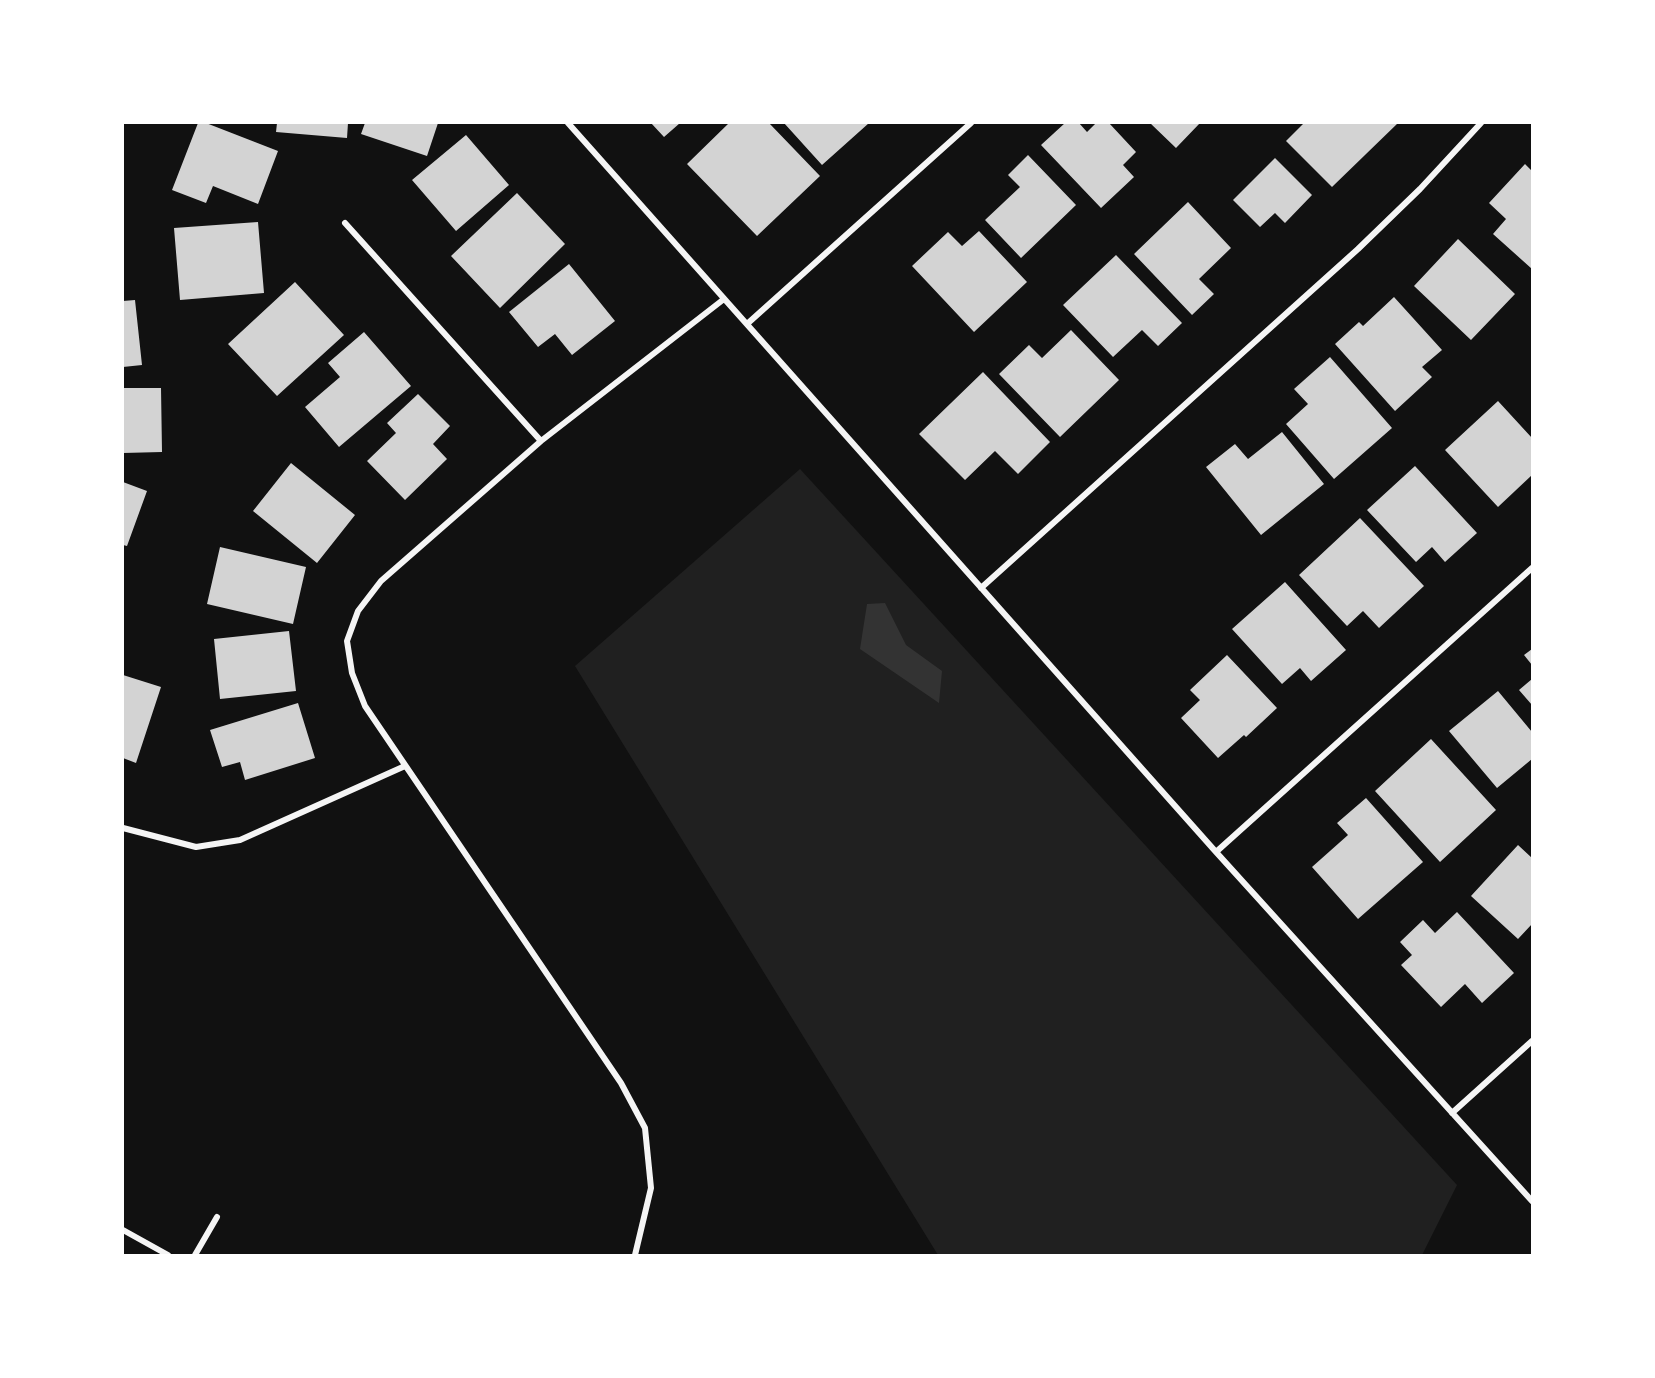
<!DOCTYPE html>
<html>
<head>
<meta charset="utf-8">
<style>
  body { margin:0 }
  #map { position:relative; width:1655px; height:1378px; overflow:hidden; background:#111; font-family:"Exo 2",sans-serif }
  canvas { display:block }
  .frame { position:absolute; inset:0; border:124px solid #fff; pointer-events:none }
</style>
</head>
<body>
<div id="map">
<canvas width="1655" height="1378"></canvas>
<div class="frame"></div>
</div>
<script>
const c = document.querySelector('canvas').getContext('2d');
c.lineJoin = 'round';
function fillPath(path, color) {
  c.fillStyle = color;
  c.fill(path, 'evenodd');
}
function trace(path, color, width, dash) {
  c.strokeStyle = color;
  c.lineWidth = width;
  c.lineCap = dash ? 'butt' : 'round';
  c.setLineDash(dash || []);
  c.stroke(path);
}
fillPath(new Path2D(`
  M 800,469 L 1457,1185 L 1422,1255 L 938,1255 L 575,666 Z`), '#202020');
fillPath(new Path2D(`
  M 885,603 L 906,645 L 942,671 L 939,703 L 860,649 L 867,604 Z`), '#333');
fillPath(new Path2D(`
  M 198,123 L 206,123 L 278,151 L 258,204 L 213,186 L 206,203 L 172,190 Z
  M 277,123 L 348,123 L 347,138 L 276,132 Z
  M 365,123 L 438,123 L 427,156 L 361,134 Z
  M 651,123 L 680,123 L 664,137 Z
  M 729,123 L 769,123 L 820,176 L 757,236 L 687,164 Z
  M 784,123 L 869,123 L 822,165 Z
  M 1065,123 L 1079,123 L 1087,132 L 1096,123 L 1109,123 L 1136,152 L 1123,165 L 1134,177 L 1101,208 L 1041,145 Z
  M 1150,123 L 1200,123 L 1176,148 Z
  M 1304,123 L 1398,123 L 1332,187 L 1286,141 Z
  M 466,135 L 509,185 L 456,231 L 412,180 Z
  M 1028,155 L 1076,205 L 1021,258 L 985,220 L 1020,187 L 1008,175 Z
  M 1275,158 L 1312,195 L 1285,223 L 1275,213 L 1260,227 L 1233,200 Z
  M 1525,164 L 1532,171 L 1532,269 L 1493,234 L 1506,219 L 1489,203 Z
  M 517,193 L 565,244 L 500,308 L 451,256 Z
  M 1188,202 L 1231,248 L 1199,279 L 1214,294 L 1192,315 L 1134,254 Z
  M 258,222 L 264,293 L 180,300 L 174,228 Z
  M 979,231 L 1027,282 L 974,332 L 912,266 L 948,232 L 962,246 Z
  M 1458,239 L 1515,294 L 1471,340 L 1414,286 Z
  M 1116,255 L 1182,323 L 1158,346 L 1142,330 L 1113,357 L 1063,305 Z
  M 569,264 L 615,321 L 572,355 L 555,334 L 538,347 L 509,312 Z
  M 295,282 L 344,335 L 277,396 L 228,344 Z
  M 1394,297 L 1442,350 L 1422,367 L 1432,377 L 1395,411 L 1335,344 L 1359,322 L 1363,326 Z
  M 135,300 L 142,365 L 123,367 L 123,301 Z
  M 1071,330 L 1119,380 L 1060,437 L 999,374 L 1029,345 L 1042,358 Z
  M 364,332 L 411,386 L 339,447 L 305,407 L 340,377 L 328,363 Z
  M 1330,357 L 1392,428 L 1334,479 L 1286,424 L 1308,404 L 1294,389 Z
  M 983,372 L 1050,442 L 1018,474 L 995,451 L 965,480 L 919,434 Z
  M 123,388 L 161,388 L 162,452 L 123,453 Z
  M 418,394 L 450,426 L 433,444 L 447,459 L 405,500 L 367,461 L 396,433 L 387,423 Z
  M 1498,401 L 1532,438 L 1532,475 L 1498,507 L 1445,450 Z
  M 1282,432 L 1324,484 L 1261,535 L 1206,467 L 1235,444 L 1248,459 Z
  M 291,463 L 355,515 L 317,563 L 253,511 Z
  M 1415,466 L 1477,533 L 1445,562 L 1432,547 L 1416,562 L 1367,510 Z
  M 123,482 L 147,491 L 127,546 L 123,545 Z
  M 1360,518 L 1424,586 L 1379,628 L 1363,611 L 1347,626 L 1299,575 Z
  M 220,547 L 306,567 L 293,624 L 207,604 Z
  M 1285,582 L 1346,650 L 1311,681 L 1300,668 L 1282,684 L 1232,629 Z
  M 289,631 L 296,691 L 220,699 L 214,639 Z
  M 1532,649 L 1532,665 L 1524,655 Z
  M 1227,655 L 1277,708 L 1246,737 L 1244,735 L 1218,758 L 1181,718 L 1200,700 L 1190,690 Z
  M 123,675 L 161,687 L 136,763 L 123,758 Z
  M 1532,679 L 1532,705 L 1519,690 Z
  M 1498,691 L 1532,732 L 1532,759 L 1497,788 L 1449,731 Z
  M 298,703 L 315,758 L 245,780 L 240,762 L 222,767 L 210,730 Z
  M 1431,739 L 1496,810 L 1440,862 L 1375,791 Z
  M 1366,798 L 1423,862 L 1358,919 L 1312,867 L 1348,835 L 1337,823 Z
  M 1518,845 L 1532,858 L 1532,924 L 1518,939 L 1471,896 Z
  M 1457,912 L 1514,973 L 1482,1003 L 1465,984 L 1441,1007 L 1401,965 L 1412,955 L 1400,942 L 1423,920 L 1435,933 Z`), '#d3d3d3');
trace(new Path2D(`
  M 568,123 L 1216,852 L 1532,1201
  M 345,223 L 541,441
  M 747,324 L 971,123
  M 981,588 L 1358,249 L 1420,189 L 1481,123
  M 123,828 L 196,847 L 240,840 L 405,766
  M 1216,852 L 1532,568
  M 1452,1113 L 1532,1041
  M 123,1230 L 168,1255
  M 195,1255 L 217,1217
  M 635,1255 L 651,1188 L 645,1128 L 621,1083 L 365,706 L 352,673 L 347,641 L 358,611 L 381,581 L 541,441 L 724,299`), '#f5f5f5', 6);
</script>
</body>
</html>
